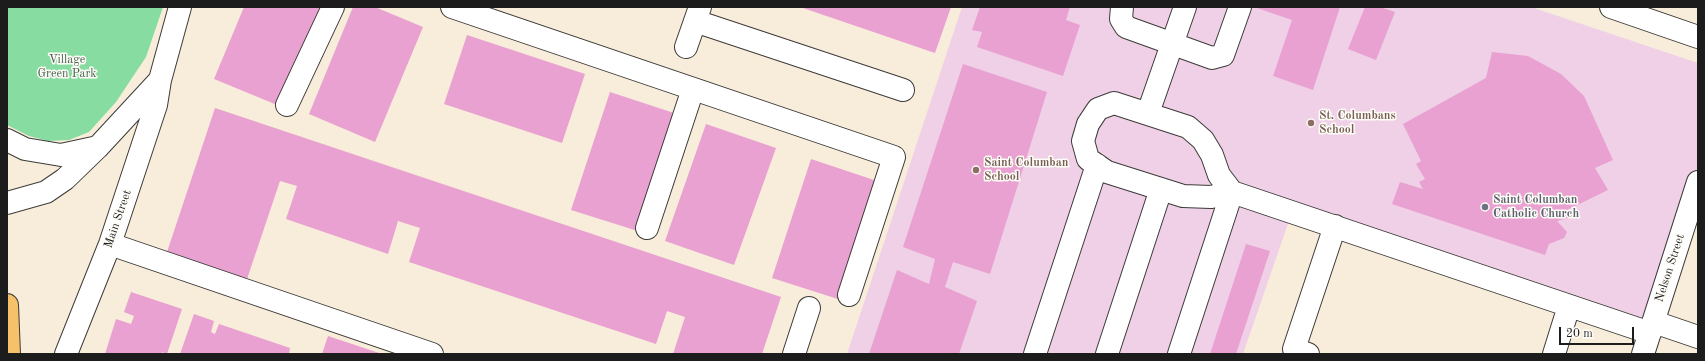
<!DOCTYPE html>
<html>
<head>
<meta charset="utf-8">
<style>
  body { margin:0 }
  #map { position:relative; width:1705px; height:361px; overflow:hidden; background:#f8ecda; font-family:"Old Standard TT",serif }
  canvas { display:block }
  .frame { position:absolute; inset:0; border:8px solid #1c1c1c; pointer-events:none }
  .scale { position:absolute; left:1559px; top:327px; width:75px; height:18px; box-sizing:border-box; border:2px solid #1c1c1c; border-top:0; padding-left:5px; font-size:12px; line-height:14px; white-space:nowrap; color:#1c1c1c; -webkit-text-stroke:3px #fdfcf7; paint-order:stroke }
</style>
</head>
<body>
<div id="map">
<canvas width="1705" height="361"></canvas>
<div class="frame"></div>
<div class="scale">20 m</div>
</div>
<script>
const c = document.querySelector('canvas').getContext('2d');
c.lineJoin = 'round';
function fillPath(path, color) {
  c.fillStyle = color;
  c.fill(path, 'evenodd');
}
function trace(path, color, width, dash) {
  c.strokeStyle = color;
  c.lineWidth = width;
  c.lineCap = dash ? 'butt' : 'round';
  c.setLineDash(dash || []);
  c.stroke(path);
}
function drawText(font, color, halo, rows, align = 'center') {
  c.font = font + ' "Old Standard TT",serif';
  c.lineWidth = 3;
  c.setLineDash([]);
  c.textBaseline = 'middle';
  c.strokeStyle = halo;
  c.fillStyle = color;
  for (const [text, x, y, turn = 0] of rows) {
    c.save();
    c.translate(x, y);
    c.rotate((+turn || 0) * Math.PI / 180);
    c.textAlign = isNaN(turn) ? turn : align;
    if (halo) c.strokeText(text, 0, 0);
    c.fillText(text, 0, 0);
    c.restore();
  }
}
fillPath(new Path2D(`
  M 962,7 L 1531,7 L 1698,63 L 1698,183 L 1650,333 L 1292,212 L 1243,354 L 847,354 Z`), '#efd0e7');
fillPath(new Path2D(`
  M 7,7 L 163,7 L 146,57 L 116,102 L 89,132 L 69,140 L 48,141 L 29,136 L 7,125 Z`), '#87dda1');
fillPath(new Path2D(`
  M 244,7 L 324,7 L 282,107 L 214,79 Z
  M 353,7 L 375,7 L 423,27 L 375,142 L 309,114 Z
  M 800,7 L 951,7 L 935,53 Z
  M 980,7 L 1070,7 L 1066,20 L 1080,25 L 1063,76 L 977,47 L 982,32 L 972,30 Z
  M 1254,7 L 1340,7 L 1313,90 L 1273,76 L 1292,20 Z
  M 1365,7 L 1380,7 L 1395,12 L 1376,60 L 1348,49 Z
  M 467,35 L 585,74 L 562,143 L 444,104 Z
  M 1492,52 L 1528,56 L 1561,74 L 1584,96 L 1613,160 L 1595,168 L 1608,190 L 1567,210 L 1568,218 L 1557,221 L 1567,232 L 1564,238 L 1549,244 L 1545,255 L 1392,204 L 1400,182 L 1423,189 L 1419,182 L 1425,179 L 1416,164 L 1421,161 L 1403,124 L 1486,78 Z
  M 963,64 L 1047,92 L 990,274 L 953,262 L 945,287 L 977,301 L 959,354 L 869,354 L 897,270 L 929,284 L 935,259 L 903,247 Z
  M 610,92 L 680,115 L 641,232 L 571,210 Z
  M 215,108 L 781,297 L 762,354 L 673,354 L 685,317 L 667,311 L 656,344 L 409,262 L 420,228 L 398,221 L 388,254 L 286,219 L 297,186 L 280,181 L 246,282 L 166,255 Z
  M 706,124 L 776,148 L 734,265 L 665,241 Z
  M 811,159 L 880,182 L 841,300 L 772,278 Z
  M 1246,244 L 1270,251 L 1236,354 L 1210,354 Z
  M 131,292 L 182,309 L 167,354 L 162,352 L 162,354 L 105,354 L 116,319 L 131,324 L 134,316 L 124,312 Z
  M 194,314 L 214,321 L 211,332 L 215,334 L 219,324 L 290,348 L 289,354 L 180,354 Z
  M 328,336 L 382,354 L 322,354 Z`), '#e9a1d1');
const minor = new Path2D(`
  M 452,7 L 894,157 L 849,295
  M 1122,7 L 1121,19 L 1126,27 L 1212,58 L 1223,55 L 1240,7
  M 1611,7 L 1698,37
  M 695,21 L 903,90
  M 686,47 L 700,7
  M 287,105 L 333,7
  M 1148,113 L 1185,7
  M 7,140 L 25,149 L 61,155 L 98,147
  M 1232,192 L 1211,197 L 1183,196 L 1107,172 L 1088,159 L 1083,141 L 1088,124 L 1098,109 L 1114,103 L 1188,127 L 1203,140 L 1212,155 L 1219,175 L 1232,192 L 1650,333
  M 7,203 L 46,192 L 65,179 L 98,147 L 160,80
  M 647,228 L 693,89
  M 110,244 L 432,354
  M 1654,322 L 1698,337
  M 66,354 L 110,244 L 156,105 L 160,80 L 180,7
  M 794,354 L 809,308
  M 1035,354 L 1097,165
  M 1107,354 L 1161,189
  M 1179,354 L 1232,192
  M 1308,354 L 1294,349 L 1335,226
  M 1554,354 L 1569,306
  M 1643,354 L 1698,182`);
const major = new Path2D(`
  M 7,305 L 9,354`);
trace(minor, '#3d3b38', 24);
trace(major, '#3d3b38', 24);
trace(minor, '#fff', 22);
trace(major, '#f5c16b', 22);
for (const [x, y, r, color] of [
  [1311,123,4,"#8d6e63"],
  [976,170,4,"#8d6e63"],
  [1485,207,4,"#6b7280"]
]) {
  const dot = new Path2D();
  dot.arc(x, y, r, 0, 2 * Math.PI);
  c.fillStyle = color;
  c.fill(dot);
  trace(dot, '#fdfcf7', 1.5);
}
drawText('12px', '#41604b', '#fdfcf7', [
  ["Village",67,60],
  ["Green Park",67,74]
]);
drawText('bold 12px', '#785e54', '#fdfcf7', [
  ["St. Columbans",1319,116],
  ["School",1319,130],
  ["Saint Columban",984,163],
  ["School",984,177]
], 'left');
drawText('bold 12px', '#5b616d', '#fdfcf7', [
  ["Saint Columban",1493,200],
  ["Catholic Church",1493,214]
], 'left');
drawText('12px', '#1c1c1c', '#fdfcf7', [
  ["Main Street",118,219,-71],
  ["Nelson Street",1670,268,-72]
]);
</script>
</body>
</html>
